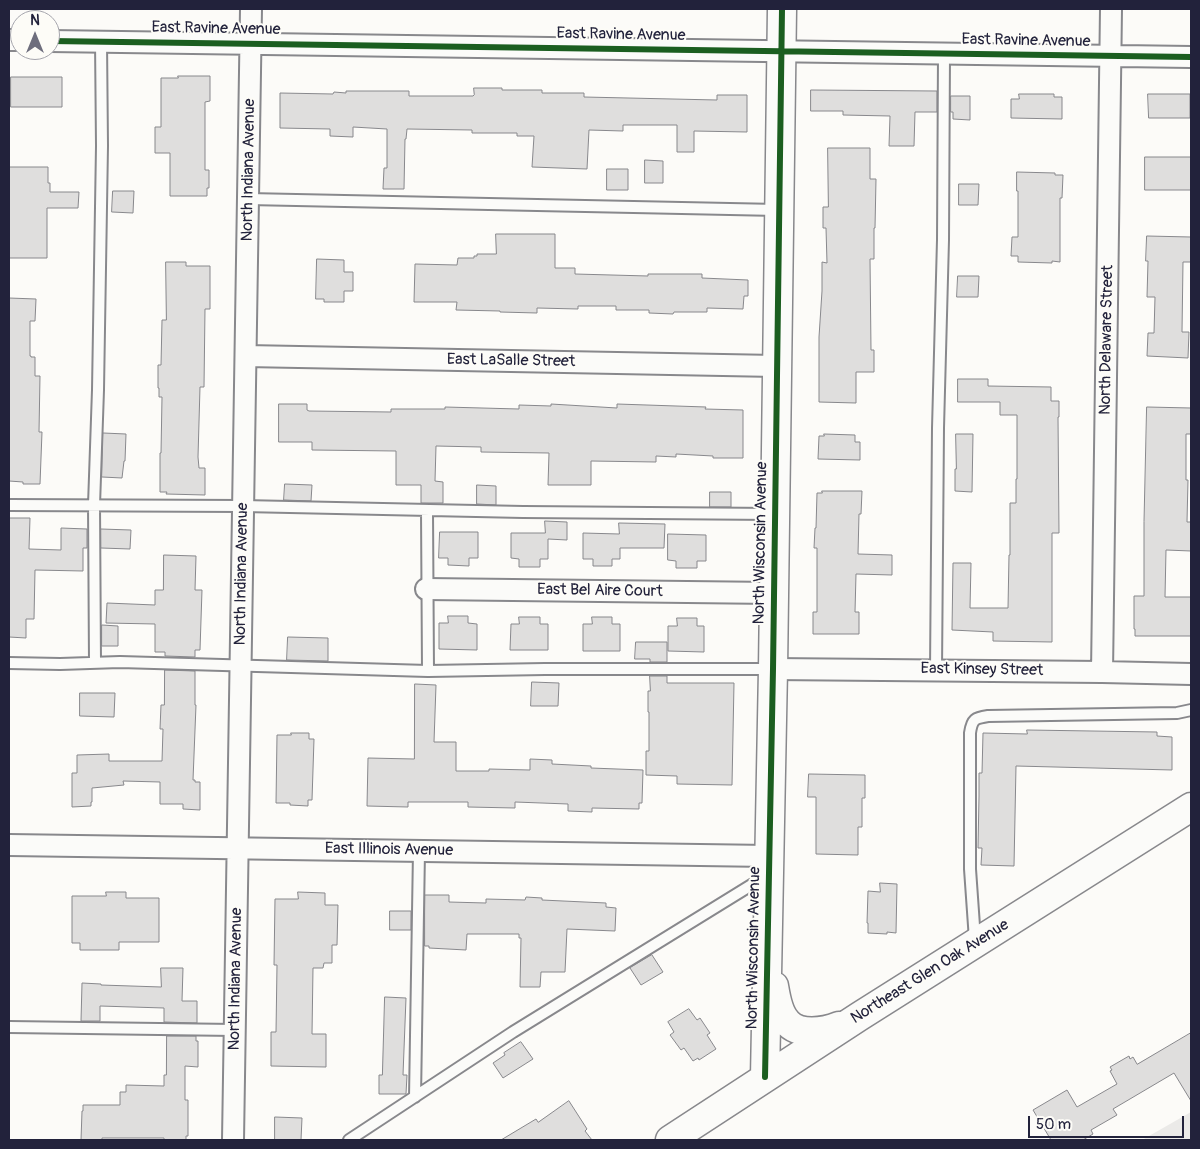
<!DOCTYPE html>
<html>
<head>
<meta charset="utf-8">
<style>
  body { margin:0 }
  #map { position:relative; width:1200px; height:1149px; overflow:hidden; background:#fcfbf8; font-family:Pangolin,sans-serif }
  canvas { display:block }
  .frame { position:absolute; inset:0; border:10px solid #22223b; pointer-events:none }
  .north { position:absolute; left:10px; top:10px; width:50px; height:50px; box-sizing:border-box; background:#fdfcf7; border:1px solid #a5a5ac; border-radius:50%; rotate:0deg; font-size:14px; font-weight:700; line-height:20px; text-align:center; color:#22223b }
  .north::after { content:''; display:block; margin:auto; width:18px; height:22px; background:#6e6e7d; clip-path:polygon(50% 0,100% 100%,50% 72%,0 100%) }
  .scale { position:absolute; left:1028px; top:1116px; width:156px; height:22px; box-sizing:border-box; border:2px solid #22223b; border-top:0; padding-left:6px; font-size:15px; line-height:18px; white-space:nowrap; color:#22223b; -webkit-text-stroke:4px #fdfcf7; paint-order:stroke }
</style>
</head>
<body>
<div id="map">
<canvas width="1200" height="1149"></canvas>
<div class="frame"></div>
<div class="north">N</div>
<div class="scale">50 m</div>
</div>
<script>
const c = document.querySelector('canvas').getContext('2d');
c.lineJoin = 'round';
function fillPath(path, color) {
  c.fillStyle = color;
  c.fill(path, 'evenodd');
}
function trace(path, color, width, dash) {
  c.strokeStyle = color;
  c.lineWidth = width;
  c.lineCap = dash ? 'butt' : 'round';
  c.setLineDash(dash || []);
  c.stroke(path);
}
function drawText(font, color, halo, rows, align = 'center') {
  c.font = font + ' Pangolin,sans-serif';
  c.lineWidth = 4;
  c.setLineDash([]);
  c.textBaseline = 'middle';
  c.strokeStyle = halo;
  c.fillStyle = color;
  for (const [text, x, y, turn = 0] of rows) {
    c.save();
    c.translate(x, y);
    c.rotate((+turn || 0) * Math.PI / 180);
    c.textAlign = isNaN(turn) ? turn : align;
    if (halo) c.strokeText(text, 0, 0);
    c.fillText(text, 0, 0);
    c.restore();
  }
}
fillPath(new Path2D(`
  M 1191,1112 L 1191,1140 L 1142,1140 Z`), '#ebeae8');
const building = new Path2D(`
  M 178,76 L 210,76 L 210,101 L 205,102 L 205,170 L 209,170 L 209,188 L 207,188 L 207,196 L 170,196 L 170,153 L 155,153 L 155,127 L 161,127 L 161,78 L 178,78 Z
  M 11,77 L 62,77 L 62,107 L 11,107 Z
  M 474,88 L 502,88 L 502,90 L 542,90 L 542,93 L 584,93 L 584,97 L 717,100 L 717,95 L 747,95 L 747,132 L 694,131 L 694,152 L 677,152 L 677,125 L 623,125 L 623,131 L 589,130 L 587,169 L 532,167 L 534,136 L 517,136 L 517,133 L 472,133 L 472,130 L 407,129 L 406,139 L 405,139 L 404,189 L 383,189 L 384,168 L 387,168 L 387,129 L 353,127 L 353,137 L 330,136 L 330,129 L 280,128 L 280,93 L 333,94 L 334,92 L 346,93 L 346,91 L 409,91 L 409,96 L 473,96 L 474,95 Z
  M 811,90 L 937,91 L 937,112 L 915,112 L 914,146 L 889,146 L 890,116 L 843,115 L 843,111 L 811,111 Z
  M 1019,94 L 1054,94 L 1054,97 L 1062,97 L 1062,119 L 1011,118 L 1011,99 L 1019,99 Z
  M 1148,94 L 1190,94 L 1190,118 L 1149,118 Z
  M 951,96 L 970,96 L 970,120 L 953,119 L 953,112 L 951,112 Z
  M 828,148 L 870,148 L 870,179 L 876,179 L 875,228 L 874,228 L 874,259 L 870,259 L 871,350 L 874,350 L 874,372 L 856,372 L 856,403 L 819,402 L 819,337 L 822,291 L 822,262 L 827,263 L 826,228 L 823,228 L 823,207 L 828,207 Z
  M 1145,157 L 1191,157 L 1191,190 L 1145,190 Z
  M 645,160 L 663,161 L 663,183 L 645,183 Z
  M 9,167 L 48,167 L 48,183 L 50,183 L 50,192 L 79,192 L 78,208 L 47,208 L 47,258 L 9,258 Z
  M 607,169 L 628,169 L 628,190 L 607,190 Z
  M 1017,172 L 1055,173 L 1055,175 L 1063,175 L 1062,198 L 1060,198 L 1060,262 L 1052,261 L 1052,263 L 1018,262 L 1018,256 L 1011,256 L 1012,237 L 1018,237 L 1018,191 L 1017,191 Z
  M 959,184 L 979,184 L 978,205 L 959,205 Z
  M 113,191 L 134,191 L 133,213 L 112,212 Z
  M 496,234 L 555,234 L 555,268 L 575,268 L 575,274 L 648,276 L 648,274 L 702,274 L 702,278 L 748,280 L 748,296 L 744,296 L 743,309 L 707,308 L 707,312 L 674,312 L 673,314 L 649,313 L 649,310 L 616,310 L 616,306 L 578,306 L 578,309 L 537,308 L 537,313 L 500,312 L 500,311 L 456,310 L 457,302 L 414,302 L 415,264 L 457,265 L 458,258 L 474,258 L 474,256 L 477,256 L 477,254 L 496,254 Z
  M 1147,236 L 1191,237 L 1191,262 L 1183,262 L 1182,332 L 1189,332 L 1188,358 L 1147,356 L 1148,333 L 1154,333 L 1155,297 L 1147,297 L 1148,261 L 1146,261 Z
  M 317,259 L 344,260 L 344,272 L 353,272 L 353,291 L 344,291 L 344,302 L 324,302 L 324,299 L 316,299 Z
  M 166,262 L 186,262 L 186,266 L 210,266 L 210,309 L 205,309 L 204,387 L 200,387 L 198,457 L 199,468 L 205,468 L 205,495 L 166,494 L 167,492 L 160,492 L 160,453 L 161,453 L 162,397 L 159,397 L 159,388 L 158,388 L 158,365 L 161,365 L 162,320 L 166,320 Z
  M 958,276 L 979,276 L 978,297 L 957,297 Z
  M 9,298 L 36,299 L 35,321 L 30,321 L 30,356 L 31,356 L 31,357 L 35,357 L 35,376 L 40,376 L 39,432 L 42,432 L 40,484 L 23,484 L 23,482 L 9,481 Z
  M 958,379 L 988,379 L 988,386 L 1051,387 L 1051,401 L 1059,401 L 1059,417 L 1058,417 L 1059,533 L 1052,533 L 1052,642 L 993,641 L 993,632 L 952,630 L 953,563 L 971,563 L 970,608 L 1008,608 L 1009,555 L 1010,555 L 1010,503 L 1016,503 L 1016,479 L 1017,479 L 1017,415 L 1000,415 L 1000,402 L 958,402 Z
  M 279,404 L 307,404 L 307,410 L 309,411 L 391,412 L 391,409 L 445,409 L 445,407 L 519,409 L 519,405 L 551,406 L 551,404 L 617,408 L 617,404 L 706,407 L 705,409 L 743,410 L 743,458 L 713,458 L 713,456 L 676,454 L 676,457 L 656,456 L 656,462 L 591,461 L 591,485 L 548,485 L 549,453 L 481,452 L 481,447 L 436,446 L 435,481 L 443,482 L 443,503 L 421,503 L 421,485 L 396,485 L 396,451 L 312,450 L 312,442 L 279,442 Z
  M 1147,407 L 1191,408 L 1191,434 L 1186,434 L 1186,480 L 1188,480 L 1187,522 L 1191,522 L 1191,551 L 1166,550 L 1165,597 L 1191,597 L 1191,636 L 1135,636 L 1135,629 L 1134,629 L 1134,596 L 1144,596 L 1144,522 Z
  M 103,433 L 126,434 L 125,461 L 124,461 L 122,478 L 102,477 Z
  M 824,434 L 855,435 L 855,442 L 860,442 L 860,460 L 818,459 L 819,436 L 824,436 Z
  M 956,434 L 973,434 L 972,492 L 955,491 L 955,469 L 956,469 Z
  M 285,484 L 312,485 L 311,501 L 284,500 Z
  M 477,485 L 496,486 L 496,505 L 477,504 Z
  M 822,491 L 862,491 L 861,514 L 859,514 L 858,554 L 892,555 L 892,575 L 856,574 L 855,612 L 859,612 L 859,634 L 813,634 L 813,612 L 817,612 L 817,548 L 814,548 L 815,528 L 816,528 L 817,493 L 822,493 Z
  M 710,492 L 731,492 L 731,507 L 710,507 Z
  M 9,518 L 30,518 L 29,549 L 61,550 L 61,528 L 87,529 L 87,548 L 83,548 L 83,571 L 35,570 L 34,619 L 26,619 L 26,638 L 9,637 Z
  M 545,521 L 567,522 L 567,540 L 548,539 L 548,559 L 540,559 L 540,567 L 519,567 L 519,559 L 511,558 L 511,533 L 545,533 Z
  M 619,523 L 665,524 L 664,548 L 620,548 L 620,559 L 612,559 L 612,566 L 593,566 L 593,559 L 583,559 L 583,533 L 619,534 Z
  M 101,529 L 131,530 L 130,549 L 101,548 Z
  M 440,532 L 478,532 L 478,558 L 469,558 L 469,566 L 448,565 L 448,558 L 439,558 Z
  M 668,534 L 706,535 L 706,561 L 697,561 L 697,568 L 676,568 L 676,561 L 668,560 Z
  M 164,555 L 196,556 L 195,590 L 202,590 L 200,650 L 195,650 L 195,657 L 165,656 L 165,652 L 155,652 L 155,624 L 106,623 L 107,603 L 155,605 L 155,590 L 163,590 Z
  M 448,616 L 468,616 L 468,623 L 477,624 L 477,650 L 439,649 L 439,623 L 448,623 Z
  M 519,617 L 540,617 L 540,624 L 548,624 L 548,650 L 510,650 L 511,624 L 519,624 Z
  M 592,617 L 612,617 L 612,624 L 620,624 L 620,651 L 583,651 L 583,624 L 592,624 Z
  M 677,618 L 697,618 L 697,626 L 704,626 L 704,652 L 668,651 L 668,626 L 677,626 Z
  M 102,625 L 118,626 L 118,646 L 102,646 Z
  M 288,637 L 328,638 L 328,661 L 287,660 Z
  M 636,642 L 667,642 L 667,662 L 650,662 L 650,659 L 635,659 Z
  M 165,670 L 195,671 L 195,705 L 196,705 L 193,780 L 195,780 L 195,782 L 200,782 L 200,810 L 183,809 L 183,804 L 160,804 L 160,782 L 123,781 L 124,785 L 92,788 L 92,802 L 91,802 L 91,806 L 72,807 L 72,773 L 77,773 L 77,755 L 109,754 L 109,761 L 162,761 L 163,729 L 160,729 L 161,705 L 164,705 Z
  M 650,676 L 667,676 L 667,683 L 734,683 L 732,785 L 677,784 L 677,776 L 646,775 L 646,751 L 649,751 L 649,712 L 648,712 L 648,691 L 650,691 Z
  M 532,682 L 559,683 L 558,706 L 531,706 Z
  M 415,684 L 436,685 L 434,742 L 456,742 L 456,771 L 489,771 L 489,769 L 530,770 L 530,759 L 552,760 L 552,764 L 591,766 L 591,768 L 643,770 L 642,803 L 639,803 L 639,809 L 592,808 L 592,812 L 568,811 L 568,804 L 515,802 L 515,808 L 468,807 L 468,802 L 408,802 L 408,807 L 367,806 L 368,758 L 414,759 Z
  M 80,693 L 115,693 L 114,717 L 80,716 Z
  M 1027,730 L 1157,732 L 1157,736 L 1172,737 L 1172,770 L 1016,766 L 1014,866 L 981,865 L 982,848 L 978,848 L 979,796 L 979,773 L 982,773 L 983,733 L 1027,734 Z
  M 291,733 L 309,733 L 309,739 L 314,739 L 312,800 L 308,800 L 308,806 L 290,805 L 290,803 L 276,803 L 277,735 L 291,735 Z
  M 809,774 L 865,775 L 865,798 L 862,798 L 862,827 L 858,827 L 858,855 L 816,854 L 816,797 L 808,797 Z
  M 880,883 L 897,884 L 896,933 L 887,932 L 887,934 L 868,933 L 868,923 L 867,923 L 868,891 L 880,892 Z
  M 106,892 L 126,892 L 126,898 L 159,898 L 159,942 L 119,942 L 119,950 L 80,950 L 80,943 L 72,943 L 72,896 L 106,896 Z
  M 298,892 L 325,893 L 325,905 L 338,905 L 337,945 L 332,945 L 332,963 L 324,963 L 323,968 L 313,968 L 312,1034 L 326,1034 L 326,1067 L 271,1066 L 271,1032 L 276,1032 L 277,965 L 274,965 L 275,899 L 298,899 Z
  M 425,895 L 449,895 L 449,902 L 486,903 L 486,899 L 525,900 L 526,897 L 542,898 L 542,900 L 606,903 L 606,907 L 616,908 L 615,931 L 567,929 L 565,972 L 541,972 L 540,987 L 520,987 L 521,938 L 519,938 L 519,934 L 467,934 L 466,950 L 429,948 L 429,946 L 425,946 Z
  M 390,911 L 411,911 L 411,930 L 390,930 Z
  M 652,955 L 663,972 L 641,985 L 630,968 Z
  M 161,968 L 183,968 L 182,1001 L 197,1001 L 197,1023 L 164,1022 L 164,1008 L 100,1006 L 100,1021 L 81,1021 L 82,983 L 101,984 L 101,985 L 161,987 Z
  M 385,997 L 406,998 L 403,1075 L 407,1075 L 406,1094 L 379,1094 L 379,1075 L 382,1075 Z
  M 689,1009 L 697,1020 L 700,1018 L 710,1033 L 707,1035 L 716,1049 L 699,1060 L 698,1058 L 693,1061 L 684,1048 L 681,1050 L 670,1035 L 674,1032 L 668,1022 Z
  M 1191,1033 L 1191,1101 L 1174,1073 L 1113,1109 L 1117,1115 L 1091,1130 L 1093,1134 L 1083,1140 L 1051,1140 L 1033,1110 L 1067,1090 L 1077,1107 L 1117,1084 L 1110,1071 L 1112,1070 L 1110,1067 L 1129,1056 L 1130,1059 L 1133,1057 L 1137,1064 Z
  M 167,1036 L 196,1036 L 196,1041 L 198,1041 L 198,1067 L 185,1066 L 185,1100 L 188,1100 L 188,1136 L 186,1136 L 186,1140 L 164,1140 L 164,1138 L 102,1138 L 102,1140 L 81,1140 L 82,1111 L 83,1111 L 83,1105 L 120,1105 L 120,1092 L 126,1092 L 126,1085 L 164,1086 L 164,1075 L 166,1075 Z
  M 521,1042 L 533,1059 L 503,1078 L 493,1063 L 505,1055 L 504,1053 Z
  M 569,1101 L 587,1129 L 585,1131 L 592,1140 L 501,1140 L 536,1119 L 538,1122 Z
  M 275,1117 L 302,1118 L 301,1140 L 275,1140 Z`);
fillPath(building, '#dfdedd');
trace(building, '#88888c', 1);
const lane = new Path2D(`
  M 248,199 L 778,210
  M 9,505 L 243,506 L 523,512 L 775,514
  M 427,511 L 428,671
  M 9,663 L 60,664 L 120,662 L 428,671 L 545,669 L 773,669
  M 95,663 L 94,505 L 98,390 L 102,146 L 101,41
  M 936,670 L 938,428 L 943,240 L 944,54
  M 975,940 L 970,869 L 970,733 C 972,719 975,718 988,716 L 1177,713 L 1191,710
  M 9,1027 L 235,1030
  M 415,1097 L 419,851
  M 349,1140 L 513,1032 L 766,876`);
const street = new Path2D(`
  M 9,40 L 20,40
  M 50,41 L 1191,57
  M 246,356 L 776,366
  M 426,589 L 774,593
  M 773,669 L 1102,672 L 1191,674
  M 1102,672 L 1111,9
  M 9,845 L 769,856
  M 233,1140 L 251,9`);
const secondary = new Path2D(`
  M 774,986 C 776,998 778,1013 787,1022 C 799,1036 824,1032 839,1026
  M 765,1077 L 773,669 L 782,9
  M 670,1140 L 860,1016 L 1191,807`);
trace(lane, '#88888c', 14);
trace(street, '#88888c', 24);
trace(secondary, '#88888c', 31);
trace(lane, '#fbfbf9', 10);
trace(street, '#fbfbf9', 20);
trace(secondary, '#fbfbf9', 28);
trace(new Path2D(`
  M 50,41 L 1191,57
  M 765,1077 L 773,669 L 782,9`), '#1b5e20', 6);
drawText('16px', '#22223b', '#fdfcf7', [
  ["East Ravine Avenue",216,29,1],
  ["East Ravine Avenue",621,35,1],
  ["East Ravine Avenue",1026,41,1],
  ["North Indiana Avenue",249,170,-89],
  ["North Delaware Street",1107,340,-89],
  ["East LaSalle Street",511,361,1],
  ["North Wisconsin Avenue",761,543,-89],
  ["North Indiana Avenue",242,574,-89],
  ["East Bel Aire Court",600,591,1],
  ["East Kinsey Street",982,670,1],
  ["East Illinois Avenue",389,850,1],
  ["North Wisconsin Avenue",754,948,-89],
  ["Northeast Glen Oak Avenue",930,972,-32],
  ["North Indiana Avenue",236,979,-89]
]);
</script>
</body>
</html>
